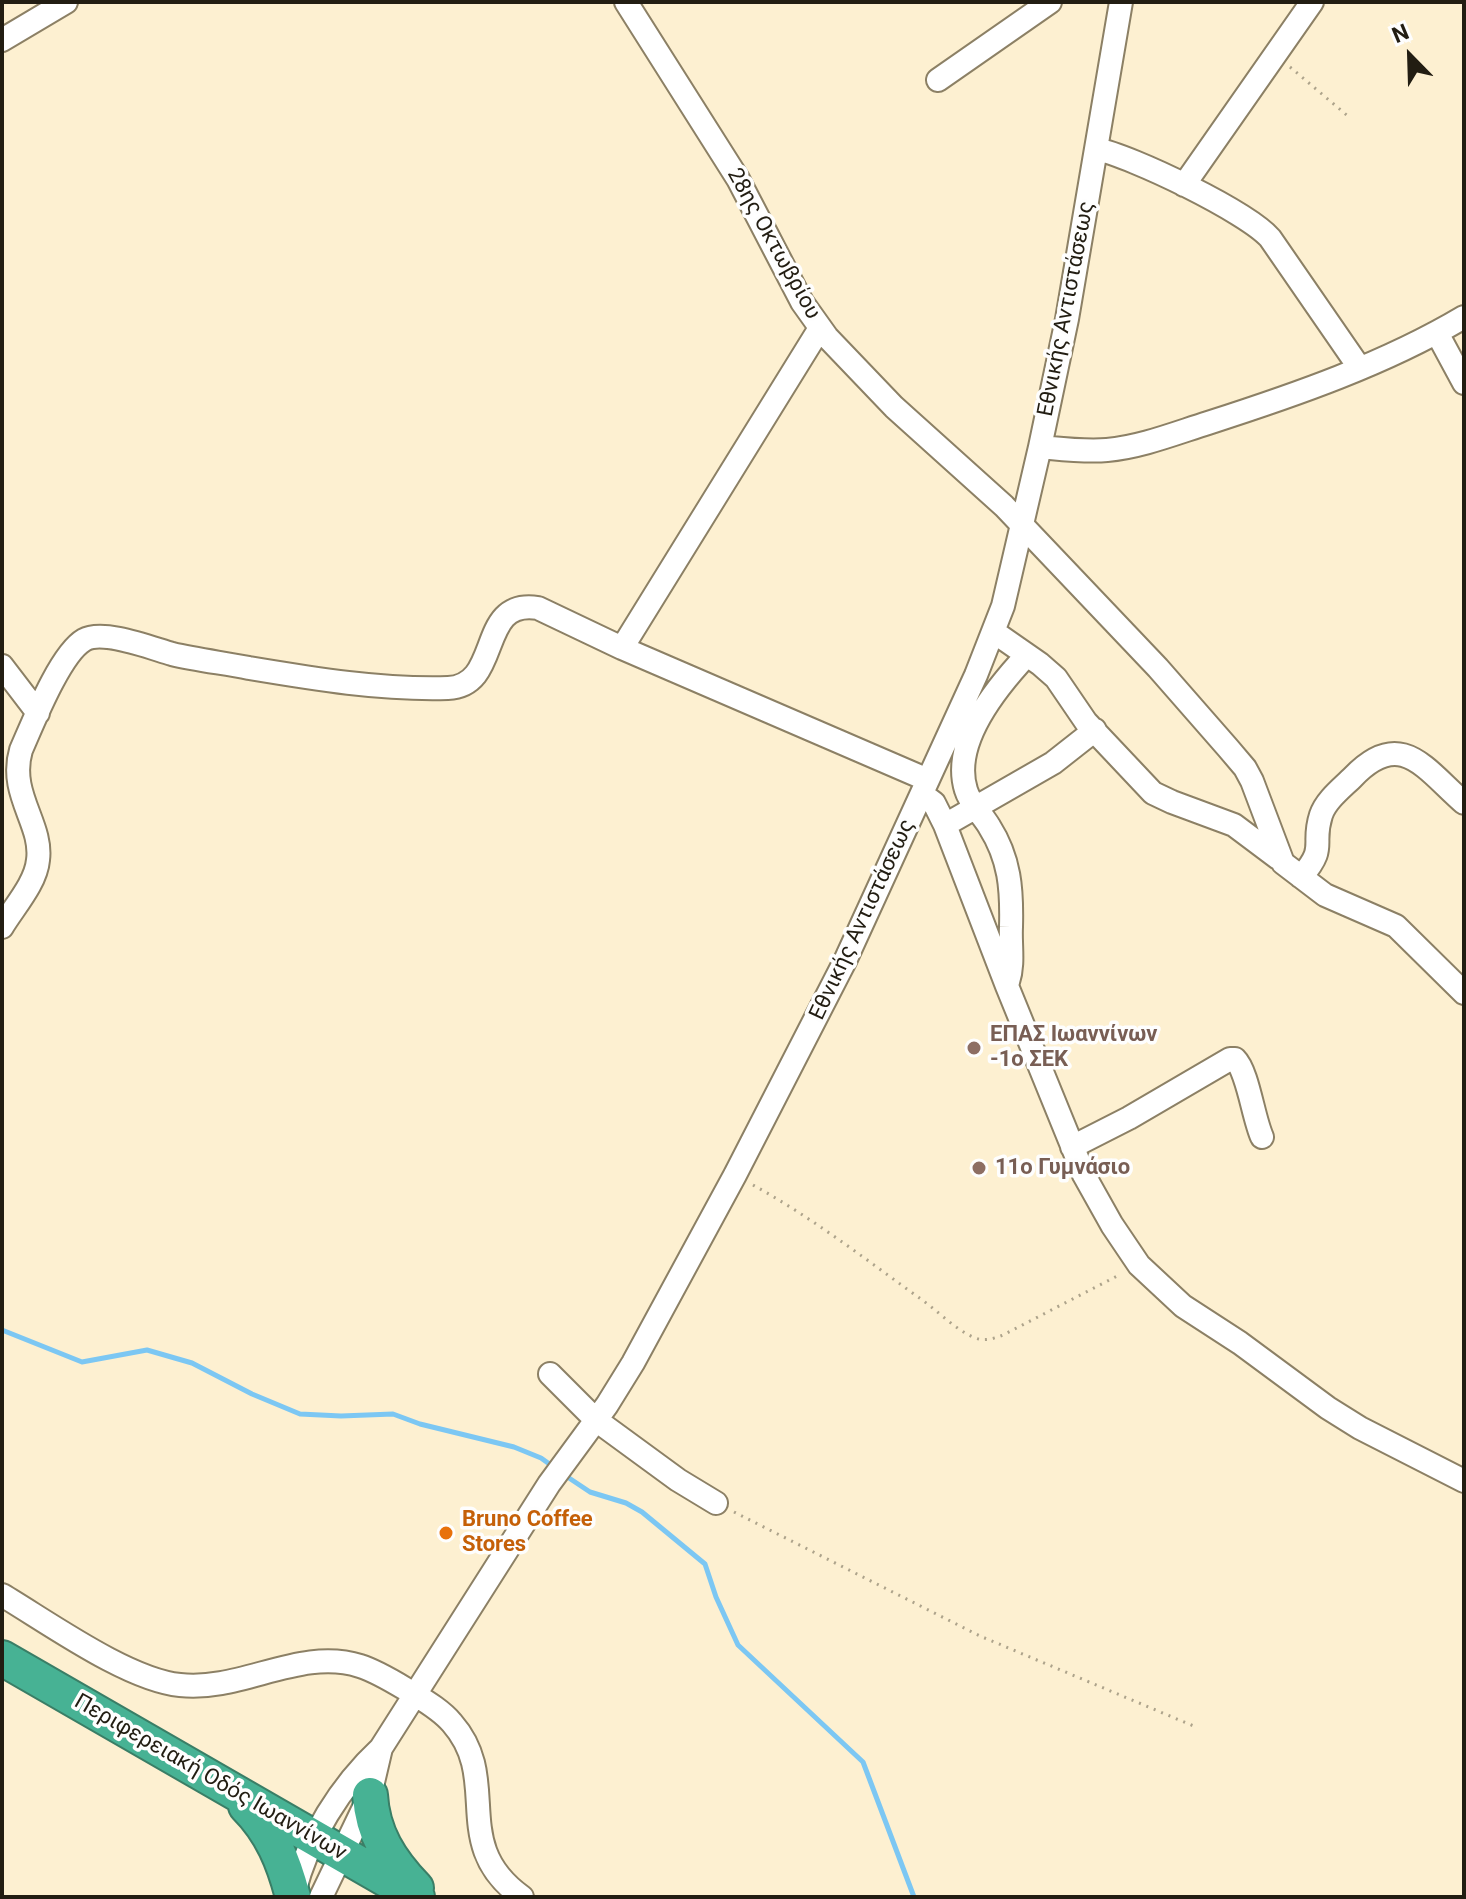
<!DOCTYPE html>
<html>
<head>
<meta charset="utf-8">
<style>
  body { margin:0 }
  #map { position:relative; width:1466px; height:1899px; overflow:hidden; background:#fdf0d1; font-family:Roboto,sans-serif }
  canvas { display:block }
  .frame { position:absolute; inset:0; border:4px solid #221d12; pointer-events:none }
  .north { position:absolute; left:1370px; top:16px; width:80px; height:80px; -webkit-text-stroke:6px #fefefe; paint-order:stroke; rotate:337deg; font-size:22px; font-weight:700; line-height:32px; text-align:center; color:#221d12 }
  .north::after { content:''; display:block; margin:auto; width:28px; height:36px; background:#221d12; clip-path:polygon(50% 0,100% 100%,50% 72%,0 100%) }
</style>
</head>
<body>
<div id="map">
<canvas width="1466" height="1899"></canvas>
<div class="frame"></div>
<div class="north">N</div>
</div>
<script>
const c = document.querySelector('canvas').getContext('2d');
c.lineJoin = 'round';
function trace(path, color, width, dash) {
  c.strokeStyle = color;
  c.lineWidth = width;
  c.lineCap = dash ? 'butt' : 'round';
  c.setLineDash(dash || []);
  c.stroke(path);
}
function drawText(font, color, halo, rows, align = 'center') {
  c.font = font + ' Roboto,sans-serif';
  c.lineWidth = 7;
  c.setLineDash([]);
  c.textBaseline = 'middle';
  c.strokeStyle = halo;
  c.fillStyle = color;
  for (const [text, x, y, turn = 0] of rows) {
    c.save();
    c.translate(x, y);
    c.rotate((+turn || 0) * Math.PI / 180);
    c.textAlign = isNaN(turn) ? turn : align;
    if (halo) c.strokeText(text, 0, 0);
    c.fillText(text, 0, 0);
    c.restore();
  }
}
trace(new Path2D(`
  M 2,1330 L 82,1362 L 147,1350 L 192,1363 L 252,1394 L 300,1414 L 341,1416 L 393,1414 L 420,1424 L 514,1447 L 541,1458 L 555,1468
  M 563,1474 L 590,1492 L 626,1503 L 642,1512 L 705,1564 L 716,1597 L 738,1645 L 863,1762 L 914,1897`), '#7cc7f3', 5);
const minor = new Path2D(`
  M 626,2 L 738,179 L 802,302 L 827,337 L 894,407 L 1004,506 L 1158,668 L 1228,748 L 1245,768 L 1252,781 L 1283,863 L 1325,895 L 1396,926 L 1464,993
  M 2,40 L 66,2
  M 938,80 L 1050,2
  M 1096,149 C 1132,156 1247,212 1270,238 L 1359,367
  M 1184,185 L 1312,2
  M 820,328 L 622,648 L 928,780
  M 1437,333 L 1464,383
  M 1040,447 C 1062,449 1085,452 1107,450 C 1141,447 1176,433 1208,423 C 1295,395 1385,364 1464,317
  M 994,632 L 1040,664 L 1056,678 L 1086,722 L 1153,793 L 1172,802 L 1234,825 L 1278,858
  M 2,666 L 38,713
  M 922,794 L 934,803 L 945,825 L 1007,986 L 1084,1175 L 1112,1225 L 1139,1265 L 1183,1306 L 1240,1343 L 1328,1408 L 1360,1428 L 1464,1481
  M 945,825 L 1053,763 L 1095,730
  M 1301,877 C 1328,846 1311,846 1321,815 C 1326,800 1342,788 1353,777 C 1401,727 1425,769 1464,803
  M 2,927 C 14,907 36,883 38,860 C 43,824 8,794 21,750 C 33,723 60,654 84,640 C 103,629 151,648 172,654 C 197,660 224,663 249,668 C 315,679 381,690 448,688 C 503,686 476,598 538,608 L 622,648
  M 1008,982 C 1014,964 1010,945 1011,927 C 1012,889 1010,859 989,826 C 982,814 970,804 966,790 C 951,742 997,687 1027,655
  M 1072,1147 L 1129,1118 L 1230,1059 L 1235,1059 C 1248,1072 1253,1117 1262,1137
  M 550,1374 L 596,1420 L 678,1480 L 716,1503
  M 2,1595 C 49,1623 128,1680 180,1685 C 241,1692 300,1647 360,1666 C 379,1672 397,1684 414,1694 C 427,1702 442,1711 452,1723 C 503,1781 448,1844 522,1897
  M 294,1893 C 307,1839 341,1785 381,1748 L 549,1484 L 607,1405 L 633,1363 L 735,1175 L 845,961 L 976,675 L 1003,606 L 1040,447 L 1067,319 L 1121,2
  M 321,1897 L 370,1795 L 381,1748`);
const highway = new Path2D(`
  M 2,1658 L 417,1897
  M 370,1795 C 372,1833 390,1861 416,1888
  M 246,1806 C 272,1832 284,1862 293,1897`);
trace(minor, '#8c8065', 26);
trace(highway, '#3a7e66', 38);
trace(new Path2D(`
  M 1290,67 L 1349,117
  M 753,1185 C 811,1217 864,1258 918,1297 C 936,1309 953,1328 973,1337 C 983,1342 993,1339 1003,1335 L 1121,1274
  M 734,1512 L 980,1636 L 1196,1727`), '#ada38b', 3, [2, 6]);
trace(minor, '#fff', 22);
trace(highway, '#47b294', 34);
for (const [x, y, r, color] of [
  [974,1048,8,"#8d6e63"],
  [979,1168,8,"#8d6e63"],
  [446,1533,8,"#e8710a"]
]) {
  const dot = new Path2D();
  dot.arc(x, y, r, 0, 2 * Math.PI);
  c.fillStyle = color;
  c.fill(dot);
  trace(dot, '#fefefe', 3);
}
drawText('22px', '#221d12', '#fefefe', [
  ["28ης Οκτωβρίου",773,244,61],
  ["Εθνικής Αντιστάσεως",1067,309,-79],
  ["Εθνικής Αντιστάσεως",863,920,-65],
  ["Περιφερειακή Οδός Ιωαννίνων",210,1778,30]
]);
drawText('bold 22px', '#785e54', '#fefefe', [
  ["ΕΠΑΣ Ιωαννίνων",990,1035],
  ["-1ο ΣΕΚ",990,1060],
  ["11o Γυμνάσιο",995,1168]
], 'left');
drawText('bold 22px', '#c56008', '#fefefe', [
  ["Bruno Coffee",462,1520],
  ["Stores",462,1545]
], 'left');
</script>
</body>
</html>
